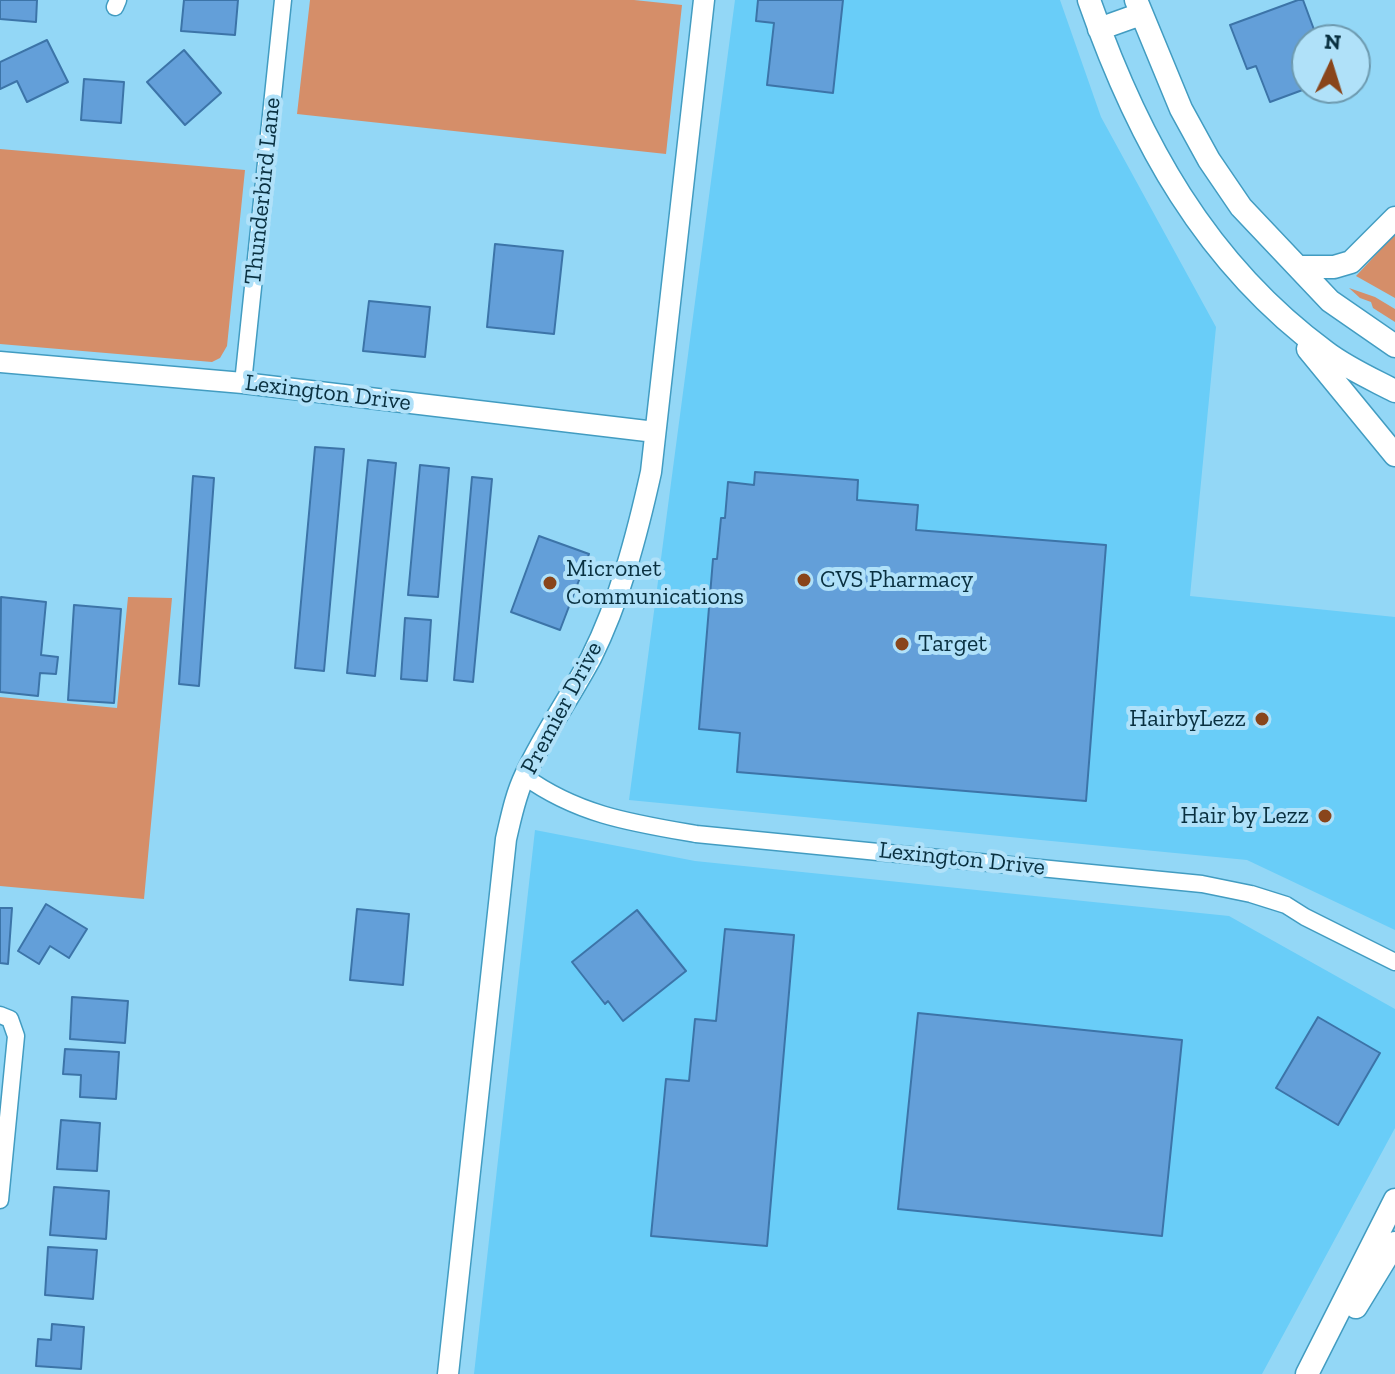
<!DOCTYPE html>
<html>
<head>
<meta charset="utf-8">
<style>
  body { margin:0 }
  #map { position:relative; width:1395px; height:1374px; overflow:hidden; background:#93d7f6; font-family:"Zilla Slab",serif }
  canvas { display:block }
  .north { position:absolute; left:1291px; top:24px; width:80px; height:80px; box-sizing:border-box; background:#b0e1f9; border:2px solid #6d9aaf; border-radius:50%; rotate:4deg; font-size:22px; font-weight:700; line-height:32px; text-align:center; color:#093040 }
  .north::after { content:''; display:block; margin:auto; width:28px; height:36px; background:#89451b; clip-path:polygon(50% 0,100% 100%,50% 72%,0 100%) }
</style>
</head>
<body>
<div id="map">
<canvas width="1395" height="1374"></canvas>
<div class="north">N</div>
</div>
<script>
const c = document.querySelector('canvas').getContext('2d');
c.lineJoin = 'round';
function fillPath(path, color) {
  c.fillStyle = color;
  c.fill(path, 'evenodd');
}
function trace(path, color, width, dash) {
  c.strokeStyle = color;
  c.lineWidth = width;
  c.lineCap = dash ? 'butt' : 'round';
  c.setLineDash(dash || []);
  c.stroke(path);
}
function drawText(font, color, halo, rows, align = 'center') {
  c.font = font + ' "Zilla Slab",serif';
  c.lineWidth = 8;
  c.setLineDash([]);
  c.textBaseline = 'middle';
  c.strokeStyle = halo;
  c.fillStyle = color;
  for (const [text, x, y, turn = 0] of rows) {
    c.save();
    c.translate(x, y);
    c.rotate((+turn || 0) * Math.PI / 180);
    c.textAlign = isNaN(turn) ? turn : align;
    if (halo) c.strokeText(text, 0, 0);
    c.fillText(text, 0, 0);
    c.restore();
  }
}
fillPath(new Path2D(`
  M 735,0 L 1060,0 L 1101,117 L 1216,327 L 1190,596 L 1395,617 L 1395,930 L 1247,860 L 629,800 Z
  M 535,830 L 695,861 L 1229,916 L 1395,1009 L 1395,1128 L 1262,1374 L 474,1374 Z`), '#69cdf8');
fillPath(new Path2D(`
  M 310,0 L 634,0 L 682,5 L 666,154 L 297,114 Z
  M 0,149 L 245,170 L 227,346 L 220,358 L 212,362 L 0,344 Z
  M 1395,234 L 1395,298 L 1356,276 Z
  M 1349,288 L 1375,297 L 1395,309 L 1395,322 L 1373,308 L 1371,302 L 1360,298 Z
  M 128,597 L 172,598 L 144,899 L 0,886 L 0,697 L 117,708 Z`), '#d58e69');
const building = new Path2D(`
  M 0,0 L 37,0 L 36,22 L 0,19 Z
  M 184,0 L 238,0 L 235,35 L 181,31 Z
  M 758,0 L 843,0 L 833,93 L 767,85 L 774,23 L 756,21 Z
  M 1298,0 L 1303,0 L 1316,35 L 1311,37 L 1312,40 L 1307,40 L 1307,69 L 1304,70 L 1308,88 L 1270,102 L 1256,66 L 1247,69 L 1230,25 Z
  M 47,40 L 68,82 L 27,102 L 17,81 L 0,89 L 0,62 Z
  M 184,50 L 221,93 L 185,125 L 147,82 Z
  M 84,79 L 124,82 L 121,123 L 81,120 Z
  M 495,244 L 563,251 L 554,334 L 487,327 Z
  M 369,301 L 430,307 L 425,357 L 363,351 Z
  M 315,447 L 344,449 L 324,671 L 295,668 Z
  M 368,460 L 396,463 L 375,676 L 347,673 Z
  M 420,465 L 449,468 L 438,597 L 408,595 Z
  M 755,472 L 858,480 L 857,500 L 918,505 L 916,530 L 1106,545 L 1086,801 L 737,772 L 740,733 L 699,729 L 713,559 L 717,559 L 721,518 L 725,518 L 728,482 L 754,485 Z
  M 193,476 L 214,478 L 199,686 L 179,684 Z
  M 472,477 L 492,479 L 473,682 L 454,680 Z
  M 539,536 L 589,554 L 560,630 L 511,612 Z
  M 1,597 L 46,602 L 41,655 L 58,657 L 56,674 L 40,673 L 38,696 L 0,692 Z
  M 74,605 L 121,609 L 114,703 L 68,700 Z
  M 405,618 L 431,620 L 427,681 L 401,679 Z
  M 46,904 L 87,929 L 69,958 L 50,946 L 39,964 L 18,951 Z
  M 0,908 L 12,908 L 8,964 L 0,963 Z
  M 357,909 L 409,914 L 403,985 L 350,980 Z
  M 637,910 L 686,971 L 623,1021 L 608,1001 L 605,1004 L 572,962 Z
  M 725,929 L 794,935 L 767,1246 L 651,1236 L 666,1079 L 689,1081 L 695,1019 L 716,1021 Z
  M 72,997 L 128,1001 L 125,1043 L 70,1039 Z
  M 918,1013 L 1182,1040 L 1162,1236 L 898,1209 Z
  M 1318,1017 L 1380,1053 L 1338,1125 L 1276,1088 Z
  M 65,1049 L 119,1052 L 116,1099 L 80,1097 L 81,1075 L 63,1074 Z
  M 61,1120 L 100,1123 L 97,1171 L 57,1169 Z
  M 54,1187 L 109,1191 L 106,1239 L 50,1235 Z
  M 48,1247 L 97,1250 L 93,1299 L 45,1295 Z
  M 52,1324 L 84,1327 L 81,1369 L 36,1366 L 38,1339 L 51,1340 Z`);
fillPath(building, '#639fd9');
trace(building, '#3c74a8', 2);
const minor = new Path2D(`
  M 115,7 L 118,0
  M 243,383 L 283,0
  M 524,776 C 578,815 632,823 696,834 L 1202,884 L 1251,894 L 1286,905 L 1305,917 L 1395,962
  M 0,1015 L 10,1019 L 16,1036 L 0,1200`);
const tertiary = new Path2D(`
  M 0,362 L 243,383 L 655,432
  M 448,1374 L 506,839 C 511,818 515,796 525,775 C 544,734 570,697 591,658 C 620,600 637,535 651,472 L 704,0`);
const secondary = new Path2D(`
  M 1089,0 C 1138,140 1205,263 1326,352 C 1347,368 1372,379 1395,391
  M 1136,0 L 1181,109 L 1209,160 L 1241,207 L 1330,301 L 1395,346
  M 1099,29 L 1141,14
  M 1298,267 L 1334,267 L 1351,262 L 1395,218
  M 1308,349 L 1395,455
  M 1356,1307 L 1395,1243
  M 1307,1374 L 1395,1200`);
trace(minor, '#429cc1', 19);
trace(tertiary, '#429cc1', 23);
trace(secondary, '#429cc1', 25);
trace(minor, '#fff', 16);
trace(tertiary, '#fff', 20);
trace(secondary, '#fff', 22);
for (const [x, y, r, color] of [
  [804,580,8,"#89451b"],
  [550,583,8,"#89451b"],
  [902,644,8,"#89451b"],
  [1262,719,8,"#89451b"],
  [1325,816,8,"#89451b"]
]) {
  const dot = new Path2D();
  dot.arc(x, y, r, 0, 2 * Math.PI);
  c.fillStyle = color;
  c.fill(dot);
  trace(dot, '#b0e1f9', 3);
}
drawText('24px', '#093040', '#b0e1f9', [
  ["Thunderbird Lane",263,191,-84],
  ["Lexington Drive",328,393,7],
  ["Premier Drive",562,708,-62],
  ["Lexington Drive",962,859,6]
]);
drawText('24px', '#093040', '#b0e1f9', [
  ["Micronet",566,569],
  ["Communications",566,597],
  ["CVS Pharmacy",820,580],
  ["Target",918,644],
  ["HairbyLezz",1246,719,"right"],
  ["Hair by Lezz",1309,816,"right"]
], 'left');
</script>
</body>
</html>
